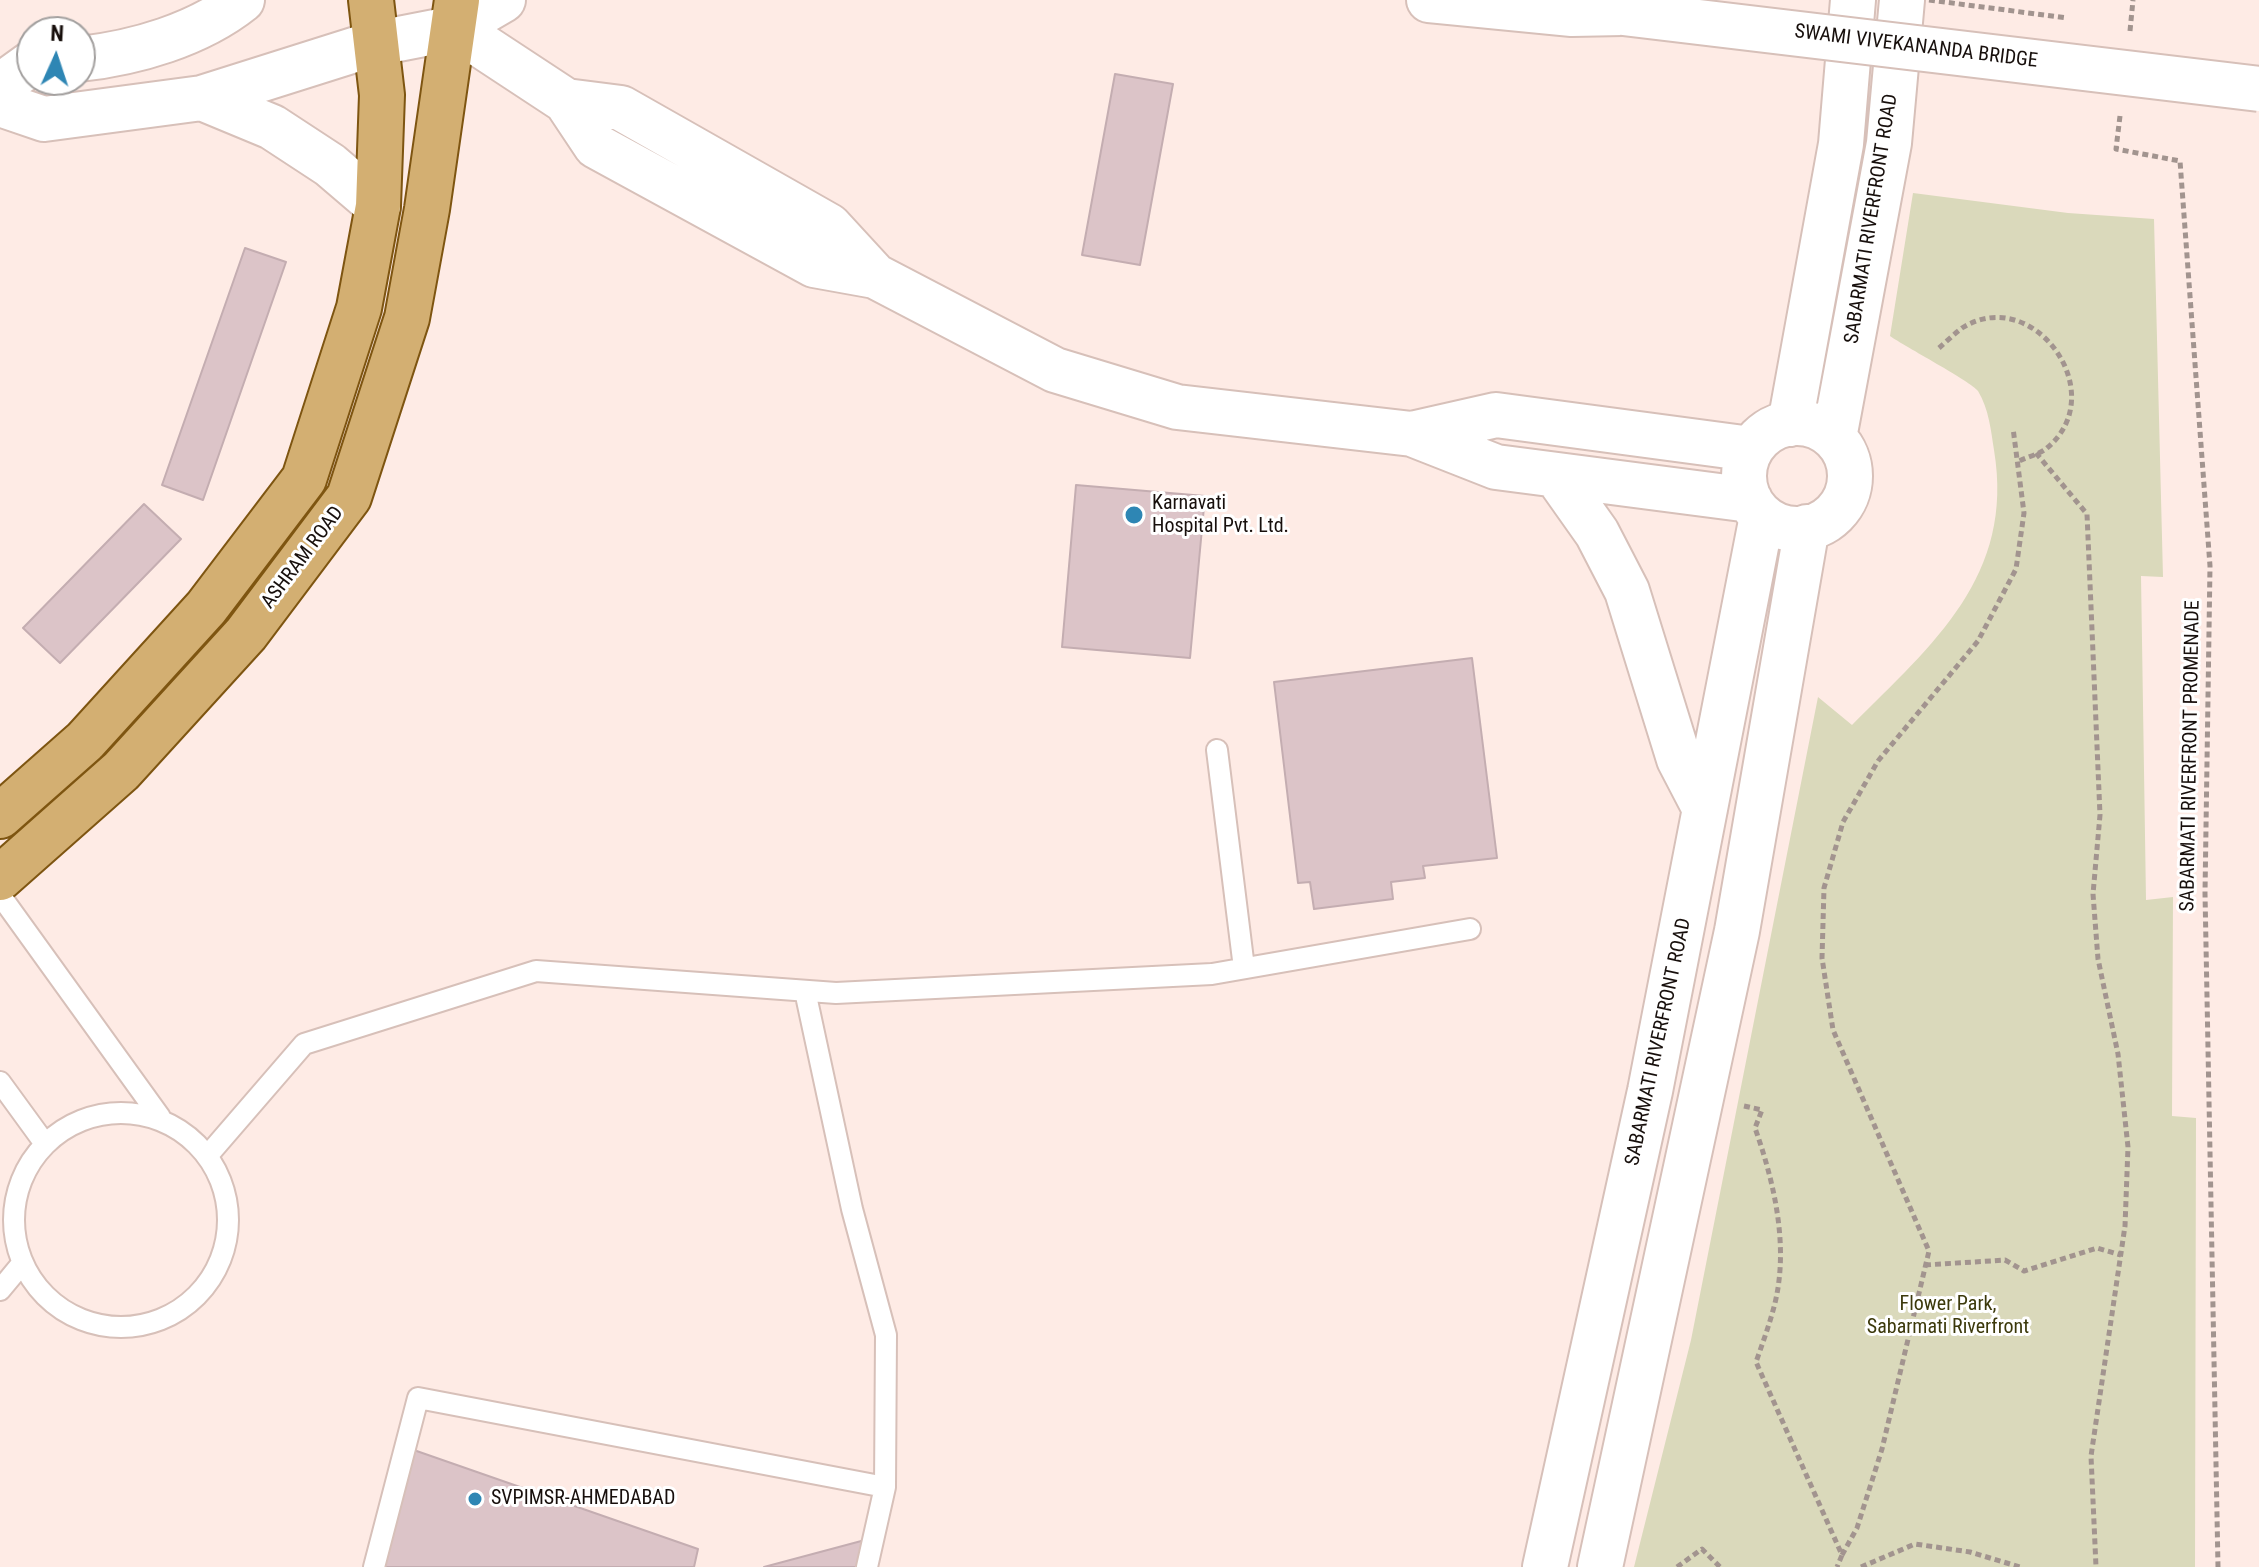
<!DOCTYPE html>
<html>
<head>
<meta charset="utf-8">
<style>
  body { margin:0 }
  #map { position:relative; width:2259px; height:1567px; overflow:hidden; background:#feebe5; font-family:"Roboto Condensed",sans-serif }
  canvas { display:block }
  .north { position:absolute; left:16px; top:16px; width:80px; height:80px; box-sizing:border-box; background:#fff; border:2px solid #a29f9e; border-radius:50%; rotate:3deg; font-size:22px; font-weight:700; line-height:32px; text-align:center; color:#170f0c }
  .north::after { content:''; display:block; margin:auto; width:28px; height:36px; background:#2e86b4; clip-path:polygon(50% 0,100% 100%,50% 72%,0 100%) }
</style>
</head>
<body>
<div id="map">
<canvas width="2259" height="1567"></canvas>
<div class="north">N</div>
</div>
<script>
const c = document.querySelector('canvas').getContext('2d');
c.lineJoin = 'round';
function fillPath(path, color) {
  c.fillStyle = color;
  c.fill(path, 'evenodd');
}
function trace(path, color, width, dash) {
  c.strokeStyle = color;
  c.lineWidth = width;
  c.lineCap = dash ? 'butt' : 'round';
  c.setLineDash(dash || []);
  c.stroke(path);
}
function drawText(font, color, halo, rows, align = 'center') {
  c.font = font + ' "Roboto Condensed",sans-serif';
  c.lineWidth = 6;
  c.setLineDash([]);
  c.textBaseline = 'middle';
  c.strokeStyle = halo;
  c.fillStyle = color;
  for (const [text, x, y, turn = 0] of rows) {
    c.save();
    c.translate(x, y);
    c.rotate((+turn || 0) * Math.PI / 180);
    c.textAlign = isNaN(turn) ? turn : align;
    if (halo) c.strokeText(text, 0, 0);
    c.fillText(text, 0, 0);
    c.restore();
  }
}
fillPath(new Path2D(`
  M 1913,193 L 2068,213 L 2154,219 L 2163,577 L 2141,576 L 2146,900 L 2173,897 L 2172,1116 L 2196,1118 L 2195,1567 L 1634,1567 L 1691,1340 L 1818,697 L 1852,725 C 1933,644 2015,576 1994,450 C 1991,431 1989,409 1978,391 C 1972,382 1904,346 1890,336 Z`), '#dad9bb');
const building = new Path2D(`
  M 1115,74 L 1173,84 L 1140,265 L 1082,255 Z
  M 245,248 L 286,262 L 203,500 L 162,485 Z
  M 1076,485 L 1205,496 L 1190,658 L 1062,647 Z
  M 144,504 L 181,539 L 60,663 L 23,628 Z
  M 1472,658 L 1497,858 L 1423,866 L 1425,878 L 1391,882 L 1393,899 L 1314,909 L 1310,882 L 1298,883 L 1274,682 Z
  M 408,1448 L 698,1549 L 694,1567 L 381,1567 Z
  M 865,1540 L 858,1567 L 764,1567 Z`);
fillPath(building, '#dcc4c8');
trace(building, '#c4adb1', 2);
const service = new Path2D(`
  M 1217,750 L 1244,968
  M 0,895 L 160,1117
  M 805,991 L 852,1209 L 886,1335 L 885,1487
  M 0,1082 L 43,1141
  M14 1220a107 107 0 1 1 214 0a107 107 0 1 1-214 0Z
  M 209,1154 L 304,1044 L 536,971 L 836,993 L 1212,974 L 1470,929
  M 0,1290 L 20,1266
  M 374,1567 L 418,1398 L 885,1487 L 867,1567`);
const tertiary = new Path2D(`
  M 455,28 L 566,101 L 596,146 L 814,265 L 875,276 L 1055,370 L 1177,407 L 1412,434 L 1496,467 L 1750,500
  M 566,101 L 621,108 L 829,226 L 875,276
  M1744 476a53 53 0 1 1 106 0a53 53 0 1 1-106 0Z
  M 1790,424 L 1841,144 L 1853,0
  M 1412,434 L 1496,415 L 1751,449
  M 1834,438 L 1889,143 L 1902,0
  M 1556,475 L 1597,533 L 1627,591 L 1679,759 L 1705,809
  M 1545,1567 L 1650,1091 L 1762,516
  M 1600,1567 L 1737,931 L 1807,527`);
const secondary = new Path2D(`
  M 1429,0 L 1572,14 L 1623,13
  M 80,59 C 135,53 198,35 242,0
  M 0,86 L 32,63
  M 202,98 L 272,127 L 330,165 L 378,206
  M 0,104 L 44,119 L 202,98 L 373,44 L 455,28 L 503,0`);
const primary = new Path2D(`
  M 0,816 L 85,741 L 206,608 L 304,479 L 359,308 L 378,206 L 382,95 L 371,0
  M 0,878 L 121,771 L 246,634 L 349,497 L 407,318 L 427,209 L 457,0`);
trace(service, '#d7c0b9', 24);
trace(tertiary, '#d7c0b9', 48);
trace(secondary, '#d7c0b9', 48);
trace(primary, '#7e5511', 48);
trace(new Path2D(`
  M 2130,31 L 2133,0
  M 2120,116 L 2116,149 L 2180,161 L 2210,566 L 2205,893 L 2218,1567
  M 1939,348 C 1946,342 1954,334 1962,328 C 2033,283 2113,393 2047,448 C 2040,454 2027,457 2019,461
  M 2036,453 L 2087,514 L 2100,815 L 2093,894 L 2098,959 L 2118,1054 L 2128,1147 L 2125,1226 L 2091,1456 L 2096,1567
  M 1744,1106 L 1762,1110 L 1755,1128 C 1774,1182 1789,1245 1775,1303 C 1770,1323 1763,1342 1756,1362 L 1842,1555 L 1837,1567
  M 1925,1265 L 2005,1260 L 2024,1271 L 2097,1248 L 2121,1255
  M 1842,1555 L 1857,1528 L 1882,1449 L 1929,1251 L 1833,1030 L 1822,958 L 1824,888 L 1843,822 L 1878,761 L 1978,641 L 2016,569 L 2024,513 L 2013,428
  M 1677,1567 L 1702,1549 L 1720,1567
  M 1861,1567 L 1915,1544 L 1970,1552 L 2020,1567`), '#a2948f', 5, [6, 4]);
trace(service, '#fff', 20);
trace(tertiary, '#fff', 44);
trace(secondary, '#fff', 44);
trace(primary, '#d3af72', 44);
const secondaryBridge = new Path2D(`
  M 1623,13 L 2259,89`);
trace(secondaryBridge, '#d7c0b9', 48, []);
trace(new Path2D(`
  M 1929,0 L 2067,18`), '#a2948f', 5, [6, 4]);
trace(secondaryBridge, '#fff', 44);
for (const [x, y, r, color] of [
  [1134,515,10,"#2e86b4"],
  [475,1499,8,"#2e86b4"]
]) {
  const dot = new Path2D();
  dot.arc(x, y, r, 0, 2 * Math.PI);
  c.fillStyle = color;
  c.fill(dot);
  trace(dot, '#fff', 3);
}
drawText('20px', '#170f0c', '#fff', [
  ["SWAMI VIVEKANANDA BRIDGE",1916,47,7],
  ["SABARMATI RIVERFRONT ROAD",1872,219,-81],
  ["ASHRAM ROAD",303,558,-53],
  ["SABARMATI RIVERFRONT PROMENADE",2191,756,-89],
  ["SABARMATI RIVERFRONT ROAD",1659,1042,-78]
]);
drawText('20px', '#170f0c', '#fff', [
  ["Karnavati",1152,504],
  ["Hospital Pvt. Ltd.",1152,527],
  ["SVPIMSR-AHMEDABAD",491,1499]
], 'left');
drawText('20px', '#3c390b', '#fff', [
  ["Flower Park,",1948,1305],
  ["Sabarmati Riverfront",1948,1328]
]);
</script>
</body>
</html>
